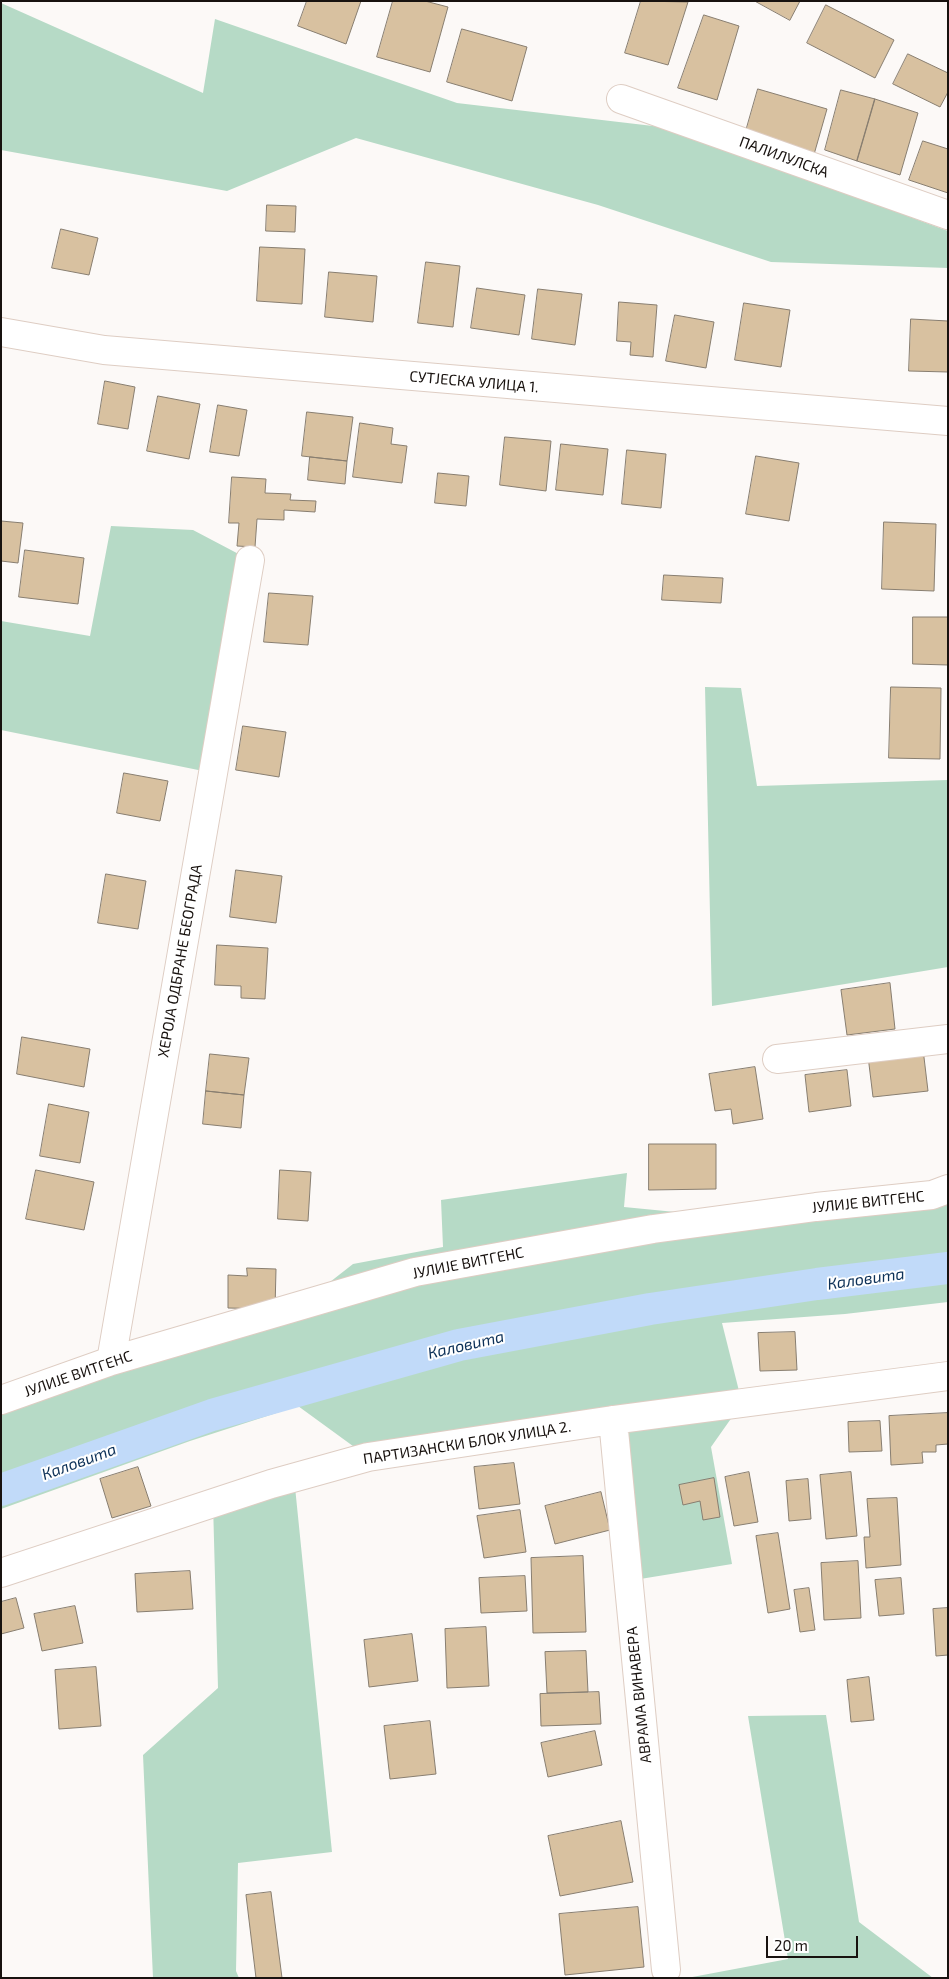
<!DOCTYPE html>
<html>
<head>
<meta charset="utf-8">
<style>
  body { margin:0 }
  #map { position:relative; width:949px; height:1979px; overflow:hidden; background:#fcf9f7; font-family:"Exo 2",sans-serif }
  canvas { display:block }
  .frame { position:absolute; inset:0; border:2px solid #18120f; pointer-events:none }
  .scale { position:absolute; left:766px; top:1936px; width:92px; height:22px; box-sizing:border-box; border:2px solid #18120f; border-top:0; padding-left:6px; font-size:15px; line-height:18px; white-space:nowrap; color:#18120f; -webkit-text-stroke:4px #fff; paint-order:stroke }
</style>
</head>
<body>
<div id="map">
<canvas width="949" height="1979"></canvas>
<div class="frame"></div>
<div class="scale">20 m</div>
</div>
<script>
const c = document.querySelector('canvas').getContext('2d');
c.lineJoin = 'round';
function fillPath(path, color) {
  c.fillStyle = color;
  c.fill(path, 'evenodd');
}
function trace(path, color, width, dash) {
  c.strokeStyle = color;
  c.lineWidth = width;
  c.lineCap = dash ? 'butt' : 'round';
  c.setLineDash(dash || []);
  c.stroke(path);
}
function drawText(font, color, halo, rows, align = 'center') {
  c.font = font + ' "Exo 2",sans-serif';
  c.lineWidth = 4;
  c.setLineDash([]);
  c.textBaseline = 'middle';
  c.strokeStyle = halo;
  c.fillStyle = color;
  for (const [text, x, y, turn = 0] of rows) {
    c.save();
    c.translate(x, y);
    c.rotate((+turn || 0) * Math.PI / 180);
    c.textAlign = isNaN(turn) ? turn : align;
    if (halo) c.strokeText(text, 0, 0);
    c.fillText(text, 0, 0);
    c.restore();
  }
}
fillPath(new Path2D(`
  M 1,3 L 203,93 L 215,19 L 457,103 L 670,128 L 948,231 L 948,268 L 771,262 L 598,205 L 356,138 L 227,191 L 1,150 Z
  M 111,526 L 193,530 L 250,560 L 213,773 L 1,730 L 1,621 L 90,636 Z
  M 705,687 L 741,688 L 757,786 L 948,780 L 948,967 L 712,1006 Z
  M 627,1173 L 624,1207 L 737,1218 L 948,1197 L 948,1302 L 845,1314 L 722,1323 L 742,1403 L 711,1447 L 732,1564 L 628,1581 L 613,1420 L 368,1457 L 298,1406 L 190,1441 L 1,1509 L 1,1400 L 298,1307 L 353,1264 L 443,1247 L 441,1200 Z
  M 294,1477 L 332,1852 L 238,1863 L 236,1971 L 239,1978 L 153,1978 L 143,1755 L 218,1688 L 213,1503 Z
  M 826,1715 L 859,1922 L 933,1978 L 687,1978 L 788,1959 L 748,1716 Z`), '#b6dac6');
trace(new Path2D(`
  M 1,1490 L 212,1415 L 459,1345 L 650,1309 L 817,1284 L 948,1268`), '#c1daf9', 32);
const building = new Path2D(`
  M 307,1 L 361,1 L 346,44 L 298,26 Z
  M 393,1 L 425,1 L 448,7 L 430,72 L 377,57 Z
  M 641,1 L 688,2 L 668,65 L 625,53 Z
  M 755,1 L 800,1 L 790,20 Z
  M 826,5 L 894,40 L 875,78 L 807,43 Z
  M 704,15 L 739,26 L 717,100 L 678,88 Z
  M 462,29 L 527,47 L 512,101 L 447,82 Z
  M 908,54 L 948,73 L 948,92 L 940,107 L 893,84 Z
  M 758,89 L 827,109 L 813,158 L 744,138 Z
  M 841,90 L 875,99 L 857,161 L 825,150 Z
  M 875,99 L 918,113 L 900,175 L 857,161 Z
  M 923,141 L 948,149 L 948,193 L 909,180 Z
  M 267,205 L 296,206 L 295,232 L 266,231 Z
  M 61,229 L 98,238 L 89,275 L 52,268 Z
  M 260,247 L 305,249 L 302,304 L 257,301 Z
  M 426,262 L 460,266 L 453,327 L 418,323 Z
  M 329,272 L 377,276 L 373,322 L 325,317 Z
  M 477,288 L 525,295 L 519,335 L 471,328 Z
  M 538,289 L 582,294 L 575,345 L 532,339 Z
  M 619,302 L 657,305 L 653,357 L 630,355 L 631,342 L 617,341 Z
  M 744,303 L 790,310 L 781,367 L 735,360 Z
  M 675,315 L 714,322 L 706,368 L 666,361 Z
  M 911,319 L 948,321 L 948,372 L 909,371 Z
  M 105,381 L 135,387 L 128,429 L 98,424 Z
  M 158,396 L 200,404 L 189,459 L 147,451 Z
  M 218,405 L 247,410 L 239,456 L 210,452 Z
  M 307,412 L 353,417 L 347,461 L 302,456 Z
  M 360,423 L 393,428 L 391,444 L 407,446 L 402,483 L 353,477 Z
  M 505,437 L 551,441 L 546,491 L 500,485 Z
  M 561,444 L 608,449 L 603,495 L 556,490 Z
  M 627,450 L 666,454 L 661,508 L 622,504 Z
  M 756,456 L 799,463 L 789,521 L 746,514 Z
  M 310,457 L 347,461 L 345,484 L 308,480 Z
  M 438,473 L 469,476 L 466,506 L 435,503 Z
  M 232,477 L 266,479 L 265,493 L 291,494 L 290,500 L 316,501 L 315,512 L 284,510 L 284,520 L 257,519 L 255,547 L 237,546 L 239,523 L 229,523 Z
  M 1,521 L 23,523 L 18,563 L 1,561 Z
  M 884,522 L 936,524 L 934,591 L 882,589 Z
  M 25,550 L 84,558 L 78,604 L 19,597 Z
  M 664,575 L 723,578 L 721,603 L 662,600 Z
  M 269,593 L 313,596 L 308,645 L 264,642 Z
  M 913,617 L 948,617 L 948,665 L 913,664 Z
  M 891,687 L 941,688 L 940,759 L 889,758 Z
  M 243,726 L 286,732 L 279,777 L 236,770 Z
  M 124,773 L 168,781 L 160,821 L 117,813 Z
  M 236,870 L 282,876 L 276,923 L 230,917 Z
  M 106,874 L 146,881 L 138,929 L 98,923 Z
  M 217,945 L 268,948 L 265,999 L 241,998 L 241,986 L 215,985 Z
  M 890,983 L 895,1029 L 847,1035 L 841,990 Z
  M 22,1037 L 90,1049 L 84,1087 L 17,1074 Z
  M 923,1049 L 928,1091 L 873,1097 L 868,1056 Z
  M 210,1054 L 249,1058 L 244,1095 L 206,1091 Z
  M 755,1067 L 763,1119 L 733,1124 L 731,1109 L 715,1111 L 709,1074 Z
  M 847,1070 L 851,1106 L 809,1112 L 805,1075 Z
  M 206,1091 L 244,1095 L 241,1128 L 203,1124 Z
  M 49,1104 L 89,1112 L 80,1163 L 40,1156 Z
  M 649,1144 L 716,1144 L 716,1189 L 649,1190 Z
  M 36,1170 L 94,1182 L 84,1230 L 26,1219 Z
  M 280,1170 L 311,1172 L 308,1221 L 278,1219 Z
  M 247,1268 L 276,1269 L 275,1309 L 228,1308 L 228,1275 L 247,1276 Z
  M 795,1332 L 797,1370 L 760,1371 L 758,1333 Z
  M 948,1413 L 948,1444 L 936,1445 L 936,1452 L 922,1452 L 923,1463 L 891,1465 L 889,1416 Z
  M 880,1421 L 882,1451 L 849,1452 L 848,1422 Z
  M 514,1463 L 520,1504 L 479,1509 L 474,1467 Z
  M 138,1467 L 151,1506 L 112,1518 L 100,1479 Z
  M 749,1472 L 758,1522 L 734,1526 L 725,1477 Z
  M 851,1472 L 857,1536 L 826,1539 L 820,1475 Z
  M 714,1478 L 720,1517 L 703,1520 L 700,1501 L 683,1505 L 679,1485 Z
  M 808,1479 L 811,1519 L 789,1521 L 786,1481 Z
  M 601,1492 L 610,1530 L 555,1544 L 545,1506 Z
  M 897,1498 L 901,1565 L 866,1568 L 864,1537 L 870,1537 L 867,1499 Z
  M 520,1510 L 526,1552 L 484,1558 L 477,1516 Z
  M 778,1533 L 790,1609 L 768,1613 L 756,1536 Z
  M 583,1556 L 586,1632 L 533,1633 L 531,1558 Z
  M 858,1561 L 861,1618 L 824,1620 L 821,1563 Z
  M 190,1571 L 193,1609 L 137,1612 L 135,1574 Z
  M 525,1576 L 527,1611 L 481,1613 L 479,1578 Z
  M 901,1578 L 904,1614 L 879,1616 L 875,1580 Z
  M 809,1588 L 815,1630 L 800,1632 L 794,1590 Z
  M 16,1598 L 24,1628 L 1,1634 L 1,1602 Z
  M 75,1606 L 83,1643 L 42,1651 L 34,1614 Z
  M 948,1608 L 948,1655 L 936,1656 L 933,1609 Z
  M 486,1627 L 489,1686 L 447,1688 L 445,1629 Z
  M 412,1634 L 418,1681 L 369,1687 L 364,1640 Z
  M 586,1651 L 588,1692 L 547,1693 L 545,1652 Z
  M 96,1667 L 101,1726 L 59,1729 L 55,1670 Z
  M 869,1677 L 874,1720 L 851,1722 L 847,1680 Z
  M 599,1692 L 601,1724 L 541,1726 L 540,1694 Z
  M 430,1721 L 436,1774 L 390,1779 L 384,1726 Z
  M 595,1731 L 602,1765 L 548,1777 L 541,1743 Z
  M 621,1821 L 633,1882 L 560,1896 L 548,1836 Z
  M 271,1892 L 282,1978 L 256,1978 L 246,1895 Z
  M 638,1907 L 644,1967 L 565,1975 L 559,1914 Z`);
fillPath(building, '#d8c1a0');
trace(building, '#887e70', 1);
const minor = new Path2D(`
  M 621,99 L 948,215
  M 1,332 L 104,350 L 948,421
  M 777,1059 L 948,1039
  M 111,1361 L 250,560
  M 1,1400 L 111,1361 L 415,1272 L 653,1229 L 816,1207 L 932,1195 L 948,1189
  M 613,1420 L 666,1970
  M 1,1573 L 271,1484 L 368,1457 L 613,1420 L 948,1376`);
trace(minor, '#decdc3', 30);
trace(minor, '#fff', 28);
drawText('15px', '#18120f', '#fff', [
  ["ПАЛИЛУЛСКА",784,157,20],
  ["СУТЈЕСКА УЛИЦА 1.",474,382,5],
  ["ХЕРОЈА ОДБРАНЕ БЕОГРАДА",180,961,-80],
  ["ЈУЛИЈЕ ВИТГЕНС",868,1202,-6],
  ["ЈУЛИЈЕ ВИТГЕНС",468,1263,-11],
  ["ЈУЛИЈЕ ВИТГЕНС",78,1374,-19],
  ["ПАРТИЗАНСКИ БЛОК УЛИЦА 2.",467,1443,-9],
  ["АВРАМА ВИНАВЕРА",639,1695,-96]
]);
drawText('italic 16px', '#0d3158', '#fff', [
  ["Каловита",866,1279,-8],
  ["Каловита",466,1345,-13],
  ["Каловита",79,1462,-20]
]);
</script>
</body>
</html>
